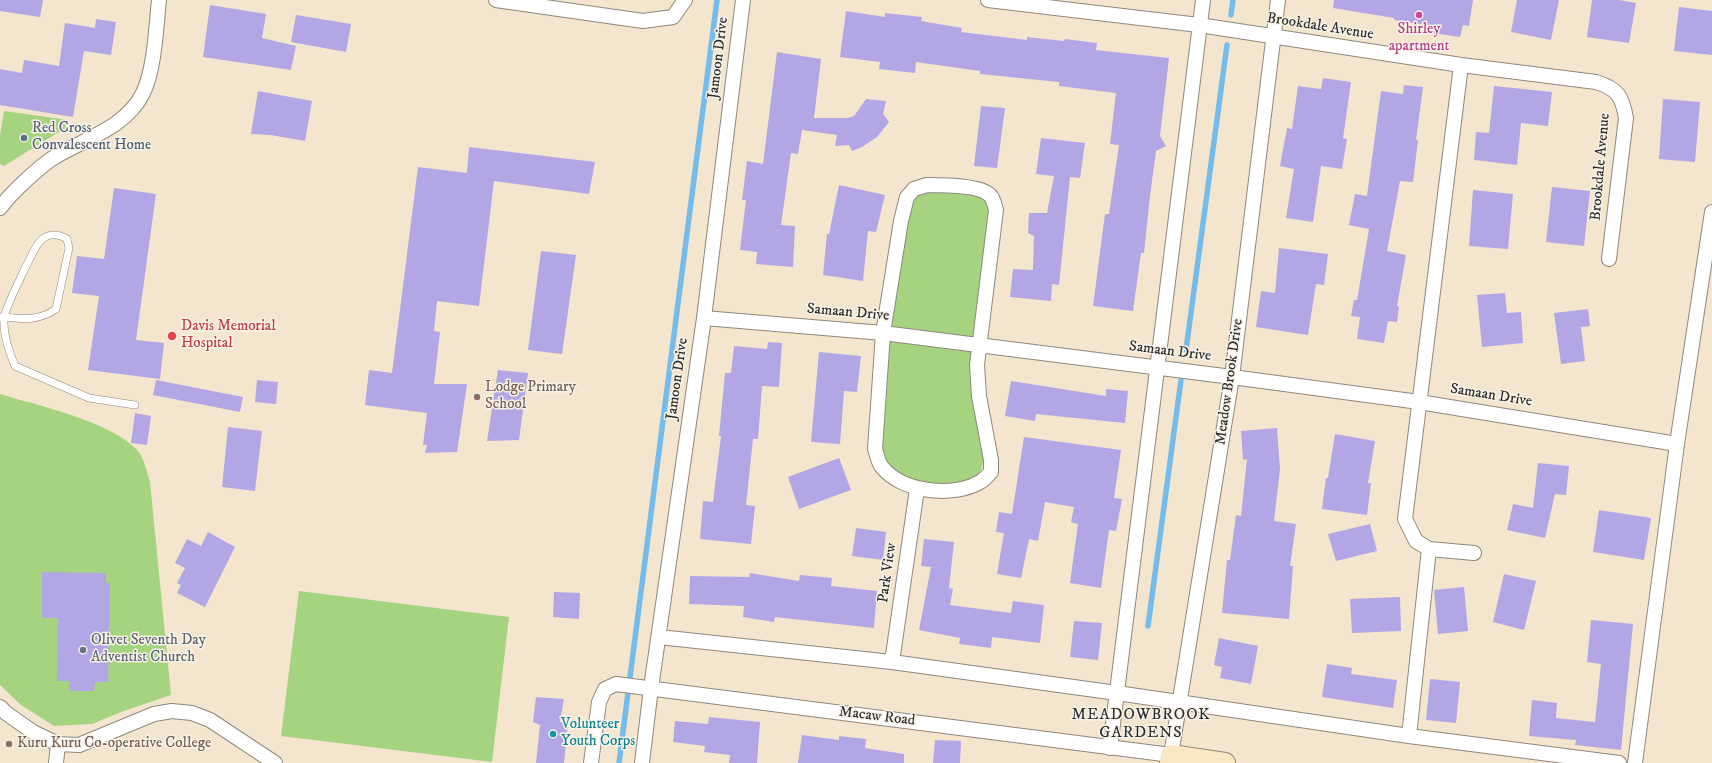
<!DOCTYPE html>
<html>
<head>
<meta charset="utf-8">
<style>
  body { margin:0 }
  canvas { display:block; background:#f3e5ce }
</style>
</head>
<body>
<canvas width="1712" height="763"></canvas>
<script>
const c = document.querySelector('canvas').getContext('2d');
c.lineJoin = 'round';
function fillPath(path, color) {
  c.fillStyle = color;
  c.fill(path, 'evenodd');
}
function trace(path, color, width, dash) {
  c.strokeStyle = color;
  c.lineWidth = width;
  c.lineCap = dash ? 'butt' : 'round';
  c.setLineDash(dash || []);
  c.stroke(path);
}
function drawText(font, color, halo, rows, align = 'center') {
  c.font = font + ' "IM FELL DW Pica",serif';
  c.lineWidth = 3;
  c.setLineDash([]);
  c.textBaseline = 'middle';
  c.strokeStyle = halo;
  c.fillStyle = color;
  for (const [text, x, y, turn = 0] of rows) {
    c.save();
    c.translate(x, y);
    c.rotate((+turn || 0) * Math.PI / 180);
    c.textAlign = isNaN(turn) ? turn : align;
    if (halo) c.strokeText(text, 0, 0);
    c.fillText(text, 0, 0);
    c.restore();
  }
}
fillPath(new Path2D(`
  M 4,111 L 68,120 L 67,127 L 4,166 L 0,164 L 0,135 Z
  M 924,191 L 970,192 L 986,199 L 991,211 L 975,338 L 890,326 L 911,201 Z
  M 890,340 L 973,351 L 984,454 C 983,460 983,469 979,475 C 974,481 949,486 941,486 C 933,485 908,480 901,476 C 890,469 884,460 880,447 Z
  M 0,394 C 39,406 111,421 138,451 C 144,458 147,473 150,482 L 171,695 L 121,712 L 92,724 L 54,726 L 21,705 L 0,685 Z
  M 299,591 L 509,617 L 492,762 L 281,736 Z`), '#a6d380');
trace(new Path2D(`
  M 1231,15 L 1233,0
  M 1186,350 L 1227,45
  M 1148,626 L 1181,380
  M 619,763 L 717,0`), '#75bced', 5.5);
fillPath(new Path2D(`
  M 0,0 L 43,0 L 40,17 L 0,11 Z
  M 1334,0 L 1473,0 L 1469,26 L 1463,25 L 1460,37 L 1432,33 L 1433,26 L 1394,20 L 1394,18 L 1333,8 Z
  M 1517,0 L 1559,0 L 1551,40 L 1511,32 Z
  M 1592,0 L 1619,0 L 1636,3 L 1629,43 L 1587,37 Z
  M 210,5 L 266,14 L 262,38 L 296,46 L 291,70 L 203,57 Z
  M 1679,7 L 1712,11 L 1712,55 L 1674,51 Z
  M 846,11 L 885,17 L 885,13 L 922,17 L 921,21 L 962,28 L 961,32 L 1027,40 L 1027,37 L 1064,41 L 1065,39 L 1097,43 L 1096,50 L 1169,58 L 1160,136 L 1166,146 L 1156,151 L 1150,196 L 1144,253 L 1141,253 L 1133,311 L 1093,306 L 1105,214 L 1109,214 L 1119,145 L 1110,144 L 1116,93 L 1059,86 L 1059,82 L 980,74 L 980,71 L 916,62 L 915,73 L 879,69 L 880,62 L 840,57 Z
  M 296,15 L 351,24 L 346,52 L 291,42 Z
  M 96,19 L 116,22 L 111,55 L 84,51 L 73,117 L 0,105 L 0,69 L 22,73 L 24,60 L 59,66 L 65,23 L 95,28 Z
  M 777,52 L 821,59 L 814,118 L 848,118 L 854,116 L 866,99 L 886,101 L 883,114 L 889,122 L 877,137 L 862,147 L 852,151 L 849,145 L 835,146 L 837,135 L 802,130 L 798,154 L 791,153 L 781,225 L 795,226 L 793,267 L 756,264 L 757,252 L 740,250 L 746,200 L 742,200 L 747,161 L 763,164 Z
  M 1323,78 L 1351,82 L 1343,138 L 1347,139 L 1342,169 L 1321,166 L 1313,222 L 1286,218 L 1294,169 L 1280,166 L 1287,128 L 1292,129 L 1298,86 L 1321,89 Z
  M 1404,85 L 1423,87 L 1416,140 L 1418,140 L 1413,182 L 1400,181 L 1387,251 L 1406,255 L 1397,306 L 1399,307 L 1397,322 L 1388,321 L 1384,343 L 1357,339 L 1360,317 L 1351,316 L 1354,300 L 1357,300 L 1369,229 L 1349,225 L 1355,194 L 1367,196 L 1381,91 L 1403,94 Z
  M 1494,86 L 1552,92 L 1548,126 L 1521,123 L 1517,165 L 1474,160 L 1476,132 L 1489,133 Z
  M 258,91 L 312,101 L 305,141 L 271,135 L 251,134 Z
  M 1663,99 L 1700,102 L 1695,162 L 1659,159 Z
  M 981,106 L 1005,108 L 997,168 L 974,166 Z
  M 1041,138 L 1085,143 L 1080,178 L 1070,177 L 1059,285 L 1052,284 L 1051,301 L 1010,297 L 1013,269 L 1033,270 L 1034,236 L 1028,233 L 1029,213 L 1047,213 L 1054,176 L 1036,174 Z
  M 469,147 L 595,162 L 589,194 L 494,181 L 479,306 L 437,301 L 434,331 L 440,332 L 434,384 L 467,384 L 457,452 L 425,453 L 427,445 L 423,445 L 427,413 L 365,405 L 369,370 L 392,373 L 418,167 L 467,173 Z
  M 839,185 L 885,195 L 876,232 L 868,231 L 863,281 L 823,275 L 827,234 L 829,234 Z
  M 1552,187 L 1590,191 L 1584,246 L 1546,242 Z
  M 114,188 L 156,194 L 136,340 L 164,343 L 160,379 L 88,370 L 99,296 L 72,293 L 77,256 L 104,259 Z
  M 1473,190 L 1513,194 L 1508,249 L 1469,246 Z
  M 1279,248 L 1328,254 L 1324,285 L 1316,284 L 1308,335 L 1256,327 L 1261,291 L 1275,293 Z
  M 541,251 L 576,255 L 562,354 L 528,350 Z
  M 1505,293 L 1507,313 L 1521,312 L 1523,343 L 1482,347 L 1477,295 Z
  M 1588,309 L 1590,326 L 1581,327 L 1585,361 L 1561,364 L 1554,313 Z
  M 768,342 L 782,343 L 779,387 L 762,386 L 758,439 L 753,439 L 746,505 L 755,506 L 751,544 L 700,539 L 703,501 L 713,502 L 721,436 L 719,436 L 725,373 L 731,373 L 734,346 L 767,349 Z
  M 819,352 L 861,356 L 857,392 L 844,391 L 840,444 L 811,442 Z
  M 498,370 L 528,373 L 519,440 L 487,441 Z
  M 156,380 L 243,397 L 240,412 L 153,395 Z
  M 257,380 L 278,382 L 276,404 L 255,402 Z
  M 1011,381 L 1106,396 L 1106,389 L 1128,391 L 1125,423 L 1036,414 L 1035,421 L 1005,416 Z
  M 135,413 L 151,416 L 147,445 L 131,443 Z
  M 228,427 L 262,431 L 255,491 L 222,487 Z
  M 1277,428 L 1280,469 L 1274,521 L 1296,524 L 1290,566 L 1293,566 L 1289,619 L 1222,613 L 1227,560 L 1230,560 L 1236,515 L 1241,516 L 1247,459 L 1243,460 L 1241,431 Z
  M 1335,434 L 1375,441 L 1368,483 L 1371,483 L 1367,515 L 1322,509 L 1326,478 L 1328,478 Z
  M 1024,437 L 1121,450 L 1114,498 L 1122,499 L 1116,531 L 1109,530 L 1101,588 L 1070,583 L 1078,524 L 1071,522 L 1074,507 L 1045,502 L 1038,541 L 1029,539 L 1021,578 L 997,574 L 1004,533 L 996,532 L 999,512 L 1012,514 Z
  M 839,458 L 851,490 L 799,509 L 788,477 Z
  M 1538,463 L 1569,466 L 1566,495 L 1555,494 L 1545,538 L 1507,530 L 1513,504 L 1533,508 Z
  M 1599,510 L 1651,518 L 1644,560 L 1593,552 Z
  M 1370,524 L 1377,551 L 1336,561 L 1328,534 Z
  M 856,528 L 886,532 L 883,560 L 852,556 Z
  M 208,532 L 235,547 L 205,607 L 177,593 L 181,585 L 177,583 L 185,568 L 175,563 L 187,539 L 201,546 Z
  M 924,539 L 954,542 L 949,588 L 953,589 L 950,605 L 1011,613 L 1013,601 L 1044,605 L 1040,643 L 992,637 L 991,648 L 959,644 L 960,638 L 919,630 L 931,567 L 921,566 Z
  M 42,572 L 106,573 L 106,583 L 110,583 L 108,682 L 95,682 L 94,691 L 69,691 L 69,681 L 57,681 L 58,618 L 42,618 Z
  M 750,573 L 799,581 L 800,575 L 832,578 L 831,586 L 877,591 L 874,628 L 775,617 L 774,622 L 743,617 L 744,606 L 689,604 L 690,576 L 749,577 Z
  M 1504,574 L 1536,581 L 1524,630 L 1493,622 Z
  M 1464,587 L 1468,631 L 1438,634 L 1434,590 Z
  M 554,592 L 580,593 L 579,619 L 553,617 Z
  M 1400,597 L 1401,631 L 1352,633 L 1350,599 Z
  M 1591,620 L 1633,624 L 1621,750 L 1575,745 L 1576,740 L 1529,736 L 1532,700 L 1557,703 L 1556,718 L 1595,722 L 1601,664 L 1587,662 Z
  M 1074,621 L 1102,623 L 1098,660 L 1070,657 Z
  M 1219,638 L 1258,646 L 1251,684 L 1220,678 L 1222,667 L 1214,665 Z
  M 1327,664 L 1352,668 L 1351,674 L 1397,680 L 1393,708 L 1322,697 Z
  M 1430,679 L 1460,682 L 1456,723 L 1426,720 Z
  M 536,697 L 564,699 L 560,722 L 568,722 L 564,763 L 536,763 L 540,725 L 533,722 Z
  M 709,717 L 760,722 L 757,763 L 729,763 L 730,755 L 704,752 L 705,746 L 673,742 L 675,721 L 708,724 Z
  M 802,735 L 839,740 L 839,736 L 866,739 L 865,748 L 904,754 L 904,763 L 798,763 Z
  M 935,740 L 961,741 L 960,763 L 933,763 Z`), '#b2a7e4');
const lane = new Path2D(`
  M 0,317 L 4,317 C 24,319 39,321 56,309 L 69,248 L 67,239 C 59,234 49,233 41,240 C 35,245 5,309 4,318 C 3,335 9,351 15,366 L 89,398 L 135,405`);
const street = new Path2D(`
  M 496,0 L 643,21 L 673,17 L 685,0
  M 988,0 L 1199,25 L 1461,65 L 1596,82 C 1618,89 1622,96 1626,118 L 1609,259
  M 1461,65 L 1405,519 L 1416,541 L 1429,549 L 1474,553
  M 927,185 C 941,185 976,185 987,193 C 993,196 994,203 996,210 L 977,365 L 979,396 L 991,460 L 991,472 C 988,475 984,480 980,482 C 952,498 902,492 882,467 C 878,463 877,454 875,449 L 883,333 L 901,221 L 907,197 L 914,189 Z
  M 0,208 C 10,194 39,167 53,158 C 84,139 126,128 143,93 C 155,68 156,27 159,0
  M 704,318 L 883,333 L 1232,377 L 1419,402 L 1677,444
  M 659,637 L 892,662 L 1117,693 L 1409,736 L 1619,763
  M 892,662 L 917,489
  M 0,707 L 6,713 L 33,732 L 58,744 L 79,745 L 154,714 L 172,711 L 192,713 L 210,720 L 275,763
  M 1409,736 L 1429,549
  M 1110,748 L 1203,0
  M 56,763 L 58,744
  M 591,763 L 599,702 L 605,689 L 616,684 L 1171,755 L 1232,377 L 1278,0
  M 642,763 L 651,688 L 704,318 L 743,0
  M 1635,763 L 1677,444 L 1712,212`);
const secondary = new Path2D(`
  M 1170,763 L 1171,755 L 1225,763`);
trace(lane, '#8f887c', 8);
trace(street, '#8f887c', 16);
trace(secondary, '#8f887c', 22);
trace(lane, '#fff', 7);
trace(street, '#fff', 14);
trace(secondary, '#fae7c3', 20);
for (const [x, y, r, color] of [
  [1419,15,4,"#d1479c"],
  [24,138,4,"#5c6f8a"],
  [172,336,5,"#e0444e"],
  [477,397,4,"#8d6e63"],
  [83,650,4,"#6b7280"],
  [553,734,4,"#0f9aa8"],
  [9,744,4,"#8d6e63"]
]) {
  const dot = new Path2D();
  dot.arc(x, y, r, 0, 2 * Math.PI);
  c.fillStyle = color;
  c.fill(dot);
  trace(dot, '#f7f3e8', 1.5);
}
drawText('15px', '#2b2b2b', '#f7f3e8', [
  ["Brookdale Avenue",1320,27,9],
  ["Jamoon Drive",719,58,-83],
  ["Brookdale Avenue",1601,167,-85],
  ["Samaan Drive",848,313,5],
  ["Samaan Drive",1170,352,7],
  ["Jamoon Drive",678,379,-82],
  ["Meadow Brook Drive",1230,382,-82],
  ["Samaan Drive",1491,396,9],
  ["Park View",888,573,-82],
  ["Macaw Road",877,717,7]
]);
drawText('15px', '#b23c85', '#f7f3e8', [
  ["Shirley",1419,30],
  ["apartment",1419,47]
]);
drawText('15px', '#4e5e75', '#f7f3e8', [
  ["Red Cross",32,129],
  ["Convalescent Home",32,146]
], 'left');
drawText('15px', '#be3a42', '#f7f3e8', [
  ["Davis Memorial",181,327],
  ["Hospital",181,344]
], 'left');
drawText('15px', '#785e54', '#f7f3e8', [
  ["Lodge Primary",485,388],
  ["School",485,405],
  ["Kuru Kuru Co-operative College",17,744]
], 'left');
drawText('15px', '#5b616d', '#f7f3e8', [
  ["Olivet Seventh Day",91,641],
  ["Adventist Church",91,658]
], 'left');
drawText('15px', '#0d838f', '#f7f3e8', [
  ["Volunteer",561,725],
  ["Youth Corps",561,742]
], 'left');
c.letterSpacing = '1px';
drawText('16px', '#2b2b2b', '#f7f3e8', [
  ["MEADOWBROOK",1141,716],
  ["GARDENS",1141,734]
]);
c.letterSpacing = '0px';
</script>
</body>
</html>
